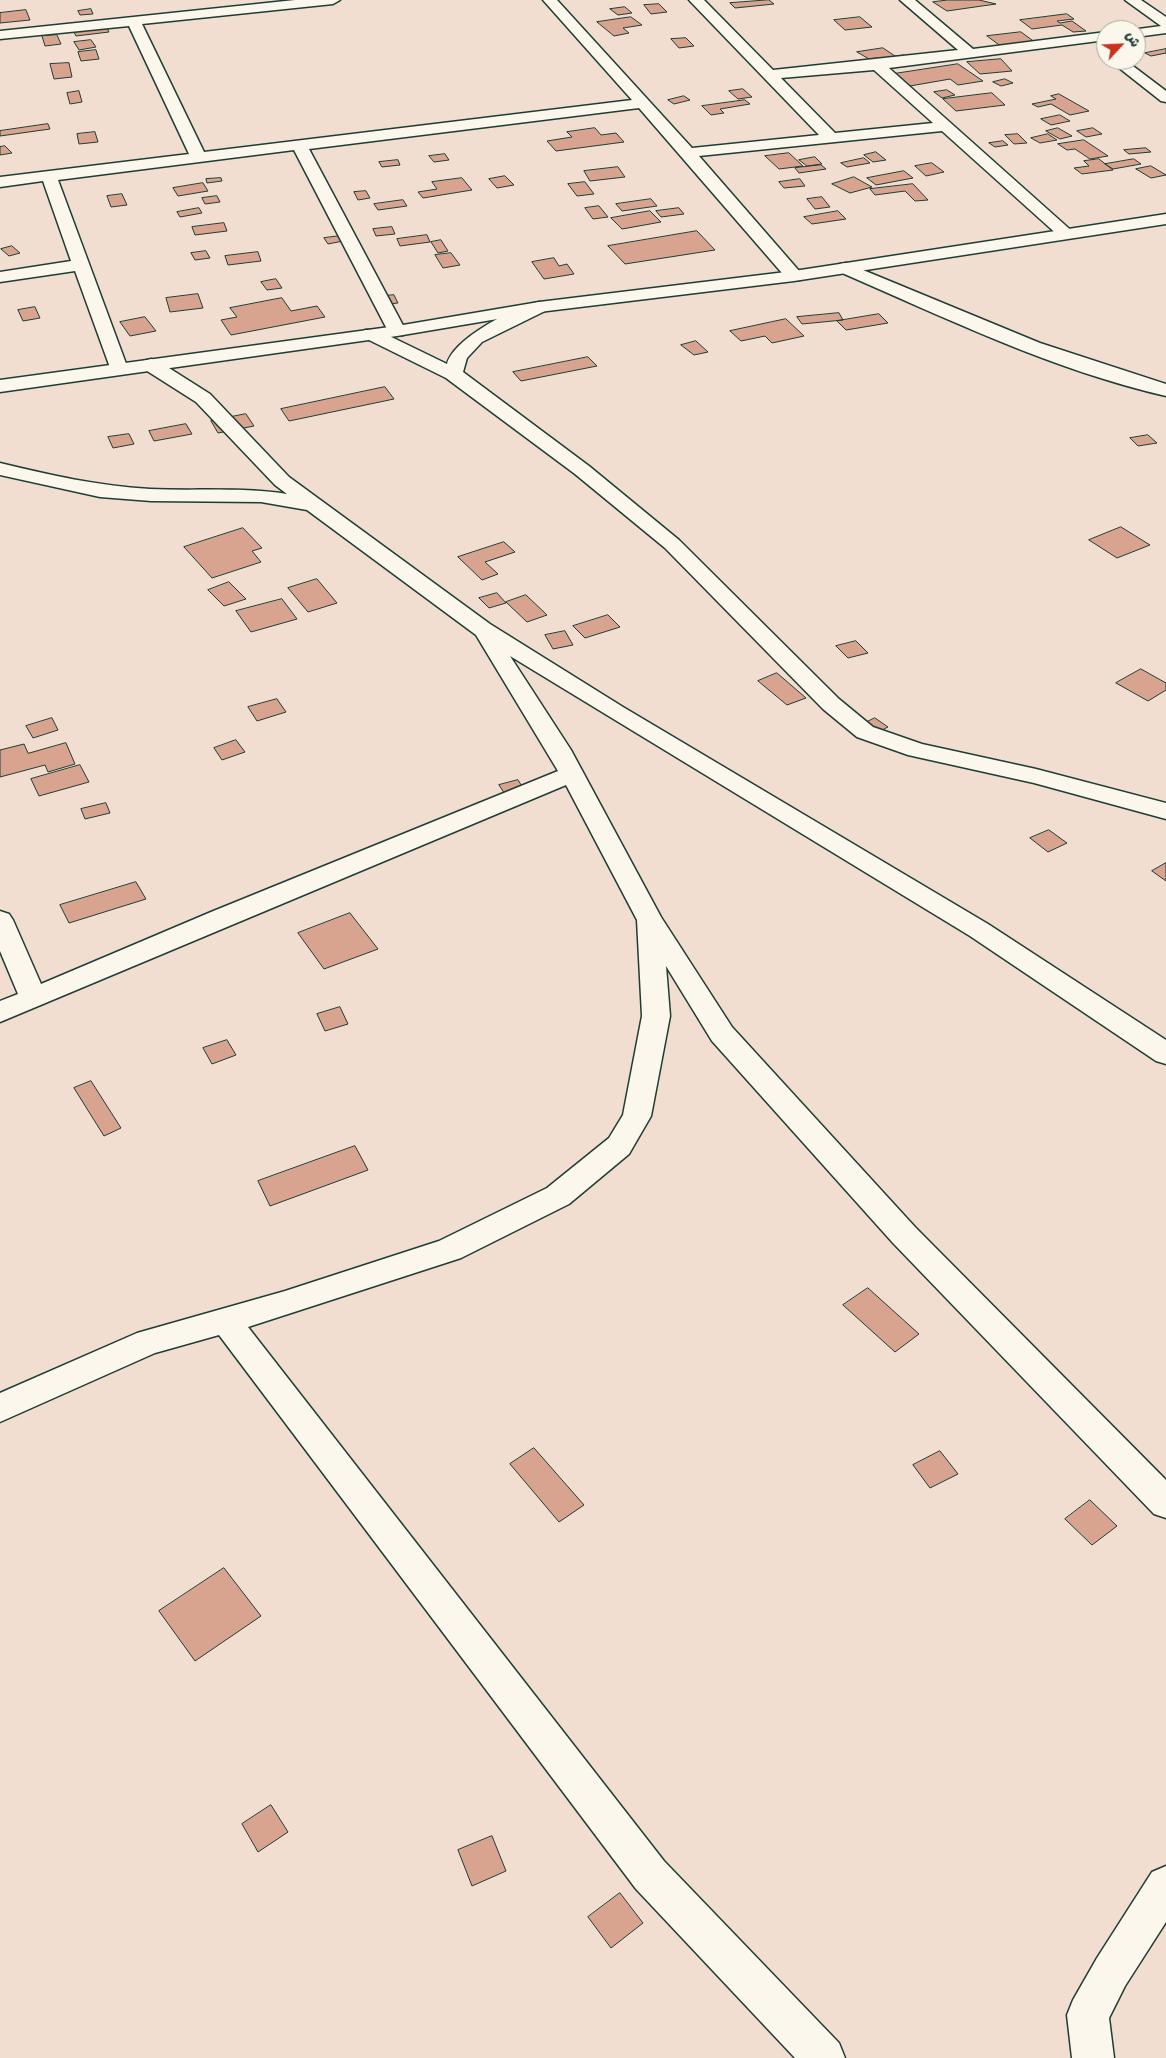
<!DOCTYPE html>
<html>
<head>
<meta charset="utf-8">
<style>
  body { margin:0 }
  #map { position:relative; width:1166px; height:2058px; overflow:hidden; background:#f1ded0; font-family:Delius,"Playpen Sans Arabic",sans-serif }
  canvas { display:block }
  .north { position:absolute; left:1096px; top:20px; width:50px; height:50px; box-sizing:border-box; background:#fbf7ec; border:1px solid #a3ada2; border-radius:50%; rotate:65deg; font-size:14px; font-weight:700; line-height:20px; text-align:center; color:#1f3d34 }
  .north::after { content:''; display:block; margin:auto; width:18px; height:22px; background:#c8321e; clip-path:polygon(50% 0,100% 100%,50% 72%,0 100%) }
</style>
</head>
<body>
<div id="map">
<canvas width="1166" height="2058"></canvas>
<div class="north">ش</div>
</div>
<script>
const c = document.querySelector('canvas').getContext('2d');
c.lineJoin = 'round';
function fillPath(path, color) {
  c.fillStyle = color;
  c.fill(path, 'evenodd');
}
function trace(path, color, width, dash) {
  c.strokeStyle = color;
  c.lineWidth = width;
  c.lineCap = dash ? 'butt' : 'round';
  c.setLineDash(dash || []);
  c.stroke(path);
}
const building = new Path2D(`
  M 769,0 L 774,4 L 735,8 L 730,3 Z
  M 948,0 L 979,0 L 996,4 L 947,11 L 933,2 Z
  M 659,4 L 667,12 L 651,14 L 644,5 Z
  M 625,7 L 632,13 L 618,15 L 610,9 Z
  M 91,9 L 93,14 L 80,15 L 78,11 Z
  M 26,10 L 30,20 L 0,23 L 0,13 Z
  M 1067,14 L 1074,19 L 1057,21 L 1060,23 L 1072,21 L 1086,31 L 1073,32 L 1062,25 L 1032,29 L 1020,20 Z
  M 631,17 L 642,25 L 623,28 L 629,33 L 614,36 L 597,22 Z
  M 860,17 L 872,27 L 845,30 L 834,20 Z
  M 107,28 L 109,32 L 76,36 L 74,32 Z
  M 1021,32 L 1036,43 L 1002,47 L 987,36 Z
  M 57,35 L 61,44 L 45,46 L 42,36 Z
  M 686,38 L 694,46 L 679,48 L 671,39 Z
  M 91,40 L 96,47 L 79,50 L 74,42 Z
  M 883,48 L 895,56 L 904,55 L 910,59 L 885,63 L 877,58 L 869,59 L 857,52 Z
  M 1166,49 L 1166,53 L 1151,56 L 1145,53 Z
  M 96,50 L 99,59 L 81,61 L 78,52 Z
  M 1001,59 L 1012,71 L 980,74 L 967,62 Z
  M 69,63 L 72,77 L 54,79 L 50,64 Z
  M 958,64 L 983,81 L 958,85 L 950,79 L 910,86 L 893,74 Z
  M 1005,79 L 1013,83 L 1001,86 L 993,82 Z
  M 743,89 L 752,97 L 738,99 L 729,91 Z
  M 947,90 L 955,95 L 942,98 L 934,92 Z
  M 79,91 L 82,102 L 70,104 L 67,93 Z
  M 992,93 L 1005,105 L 956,111 L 943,99 Z
  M 1059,94 L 1089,111 L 1070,115 L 1051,104 L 1038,107 L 1032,104 L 1056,99 L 1051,96 Z
  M 684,96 L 690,100 L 674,104 L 668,100 Z
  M 745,100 L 750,104 L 720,109 L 724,113 L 711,115 L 702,106 Z
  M 1060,115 L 1070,121 L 1051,125 L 1041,119 Z
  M 48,124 L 50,129 L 0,136 L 0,131 Z
  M 595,128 L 601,135 L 616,133 L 624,142 L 556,151 L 547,141 L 572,137 L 567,132 Z
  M 1058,128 L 1072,136 L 1060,139 L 1046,131 Z
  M 1093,128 L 1102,134 L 1086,137 L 1077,131 Z
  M 95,132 L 98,142 L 79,144 L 77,134 Z
  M 1018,134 L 1027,143 L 1014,144 L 1005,135 Z
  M 1048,134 L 1057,140 L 1040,143 L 1031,138 Z
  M 1084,140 L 1108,156 L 1090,159 L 1075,149 L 1067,150 L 1058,144 Z
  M 1003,141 L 1008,145 L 995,147 L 989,143 Z
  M 5,146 L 12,153 L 0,155 L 0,147 Z
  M 1146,148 L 1151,152 L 1129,154 L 1124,150 Z
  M 876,152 L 886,160 L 873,162 L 864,155 Z
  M 789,153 L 803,166 L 779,169 L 765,156 Z
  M 445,154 L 449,160 L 434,162 L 429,156 Z
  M 815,157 L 822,164 L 807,166 L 799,160 Z
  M 864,158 L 870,163 L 847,167 L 841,163 Z
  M 1099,159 L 1113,170 L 1082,174 L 1074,168 L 1089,166 L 1084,161 Z
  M 1134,159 L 1141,164 L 1113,169 L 1105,164 Z
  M 398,160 L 400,165 L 382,167 L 379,162 Z
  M 932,163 L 944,172 L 926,176 L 915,166 Z
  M 821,165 L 826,169 L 799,173 L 795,168 Z
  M 1151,166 L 1166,175 L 1151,178 L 1136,169 Z
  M 618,167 L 625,177 L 590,181 L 584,171 Z
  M 904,171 L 913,178 L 876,185 L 867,178 Z
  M 505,176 L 514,185 L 497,188 L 489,179 Z
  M 854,177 L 872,187 L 850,193 L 832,184 Z
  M 221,178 L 222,181 L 207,183 L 206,179 Z
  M 462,178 L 472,190 L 423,198 L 418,192 L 437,189 L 432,182 Z
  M 800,179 L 805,186 L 784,188 L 779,182 Z
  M 585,182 L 594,194 L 577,196 L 568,184 Z
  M 203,183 L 208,191 L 178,196 L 173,188 Z
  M 913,184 L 928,200 L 915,201 L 905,191 L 875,195 L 870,189 Z
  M 366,191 L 370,198 L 358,200 L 354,192 Z
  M 122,194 L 127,205 L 111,207 L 107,196 Z
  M 217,196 L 220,202 L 205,204 L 202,198 Z
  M 822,197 L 830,207 L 815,209 L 807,199 Z
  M 651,199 L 657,206 L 622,211 L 616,204 Z
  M 403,200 L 407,206 L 378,210 L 374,204 Z
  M 599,206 L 608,217 L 593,219 L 585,208 Z
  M 199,208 L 202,213 L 180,217 L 177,212 Z
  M 679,208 L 684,214 L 661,217 L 656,211 Z
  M 650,211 L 661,222 L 622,229 L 611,218 Z
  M 838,211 L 846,219 L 812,224 L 804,217 Z
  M 224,223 L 227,231 L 195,235 L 192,227 Z
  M 392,227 L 395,234 L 376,236 L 373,229 Z
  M 697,231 L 715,250 L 625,264 L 608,246 Z
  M 427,235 L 430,242 L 400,246 L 397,239 Z
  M 340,236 L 343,241 L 328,244 L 324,238 Z
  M 441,240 L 448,251 L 438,253 L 431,242 Z
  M 12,246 L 20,253 L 9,256 L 1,249 Z
  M 206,251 L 210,258 L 195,260 L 191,253 Z
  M 258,252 L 261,261 L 228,265 L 225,256 Z
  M 451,253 L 460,265 L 443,268 L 435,255 Z
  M 554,258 L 559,266 L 567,264 L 574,274 L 544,279 L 532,262 Z
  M 276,279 L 282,288 L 267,290 L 261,282 Z
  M 198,294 L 203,308 L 170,312 L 166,298 Z
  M 394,295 L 398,303 L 380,305 L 376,297 Z
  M 282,298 L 291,311 L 317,306 L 325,317 L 231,335 L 221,320 L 237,317 L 230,308 Z
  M 35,307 L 40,318 L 23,321 L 18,310 Z
  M 839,313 L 843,320 L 802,324 L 797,317 Z
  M 879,314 L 888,323 L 846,330 L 837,321 Z
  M 145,317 L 156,331 L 130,336 L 120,322 Z
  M 786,319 L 804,336 L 772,343 L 765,336 L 741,341 L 730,331 Z
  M 696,341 L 708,352 L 694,355 L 681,345 Z
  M 588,357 L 597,366 L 521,381 L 513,372 Z
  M 385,387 L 394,399 L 289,421 L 281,409 Z
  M 246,414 L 254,426 L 218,433 L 211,421 Z
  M 186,424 L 192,434 L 154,441 L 149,431 Z
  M 129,434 L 134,444 L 113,448 L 108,437 Z
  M 1148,435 L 1157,443 L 1138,446 L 1130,438 Z
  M 1121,527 L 1150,545 L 1117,558 L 1089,540 Z
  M 243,528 L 262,548 L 252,551 L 261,562 L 212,578 L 184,547 Z
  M 504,542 L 515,552 L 485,562 L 498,574 L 482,580 L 458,557 Z
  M 317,579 L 337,603 L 308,612 L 288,588 Z
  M 229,582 L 246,599 L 224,606 L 208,590 Z
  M 497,593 L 506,603 L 489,608 L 479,598 Z
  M 526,595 L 547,615 L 527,622 L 506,602 Z
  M 282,599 L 297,619 L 251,632 L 236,611 Z
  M 608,615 L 620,627 L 585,638 L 573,626 Z
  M 565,631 L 573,645 L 553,649 L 545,635 Z
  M 856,641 L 868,653 L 848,658 L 836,646 Z
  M 1141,669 L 1166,683 L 1166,690 L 1148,701 L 1116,683 Z
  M 777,673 L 806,698 L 787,705 L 758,681 Z
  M 277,699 L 286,712 L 257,721 L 248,707 Z
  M 52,718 L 58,730 L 33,738 L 26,726 Z
  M 875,718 L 888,727 L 864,739 L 851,730 Z
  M 236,740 L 245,752 L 222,760 L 214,748 Z
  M 66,743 L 75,764 L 48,772 L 45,765 L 0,777 L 0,750 L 24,744 L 28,753 Z
  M 80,765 L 89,782 L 39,796 L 31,779 Z
  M 518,780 L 527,794 L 508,799 L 499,785 Z
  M 106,803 L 110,813 L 85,819 L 81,809 Z
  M 1049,830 L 1067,843 L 1048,852 L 1030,838 Z
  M 1166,863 L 1166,881 L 1152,871 Z
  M 136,882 L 146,899 L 69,923 L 60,905 Z
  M 350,913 L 378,949 L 324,969 L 298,933 Z
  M 340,1007 L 348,1024 L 325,1031 L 317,1014 Z
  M 227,1040 L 236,1055 L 212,1064 L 203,1048 Z
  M 91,1081 L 121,1128 L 104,1136 L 74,1088 Z
  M 355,1146 L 368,1170 L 270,1206 L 258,1181 Z
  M 868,1288 L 919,1334 L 895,1352 L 843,1305 Z
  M 534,1448 L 584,1505 L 559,1522 L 510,1464 Z
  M 940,1451 L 958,1474 L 930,1488 L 913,1465 Z
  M 1090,1500 L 1117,1526 L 1092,1545 L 1065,1519 Z
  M 224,1568 L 261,1616 L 195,1661 L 159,1611 Z
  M 271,1805 L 288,1832 L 258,1852 L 242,1824 Z
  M 492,1836 L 506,1871 L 472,1886 L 458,1850 Z
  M 620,1893 L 643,1923 L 611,1948 L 588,1917 Z`);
fillPath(building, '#d9a48f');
trace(building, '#1f3d34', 1);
const minor = new Path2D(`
  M 295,0 L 340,0 L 333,4 L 142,24 L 204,152 L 632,100 L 543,0 L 557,0 L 692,148 L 819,135 L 689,0 L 704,0 L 773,70 L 958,50 L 900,0 L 915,0 L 973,49 L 1106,32 L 1106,40 L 889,68 L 1074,233 L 1072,237 L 1060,237 L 942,131 L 699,156 L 800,272 L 803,276 L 800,280 L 788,280 L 639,108 L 309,149 L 406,331 L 403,335 L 391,335 L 388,331 L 294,150 L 58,180 L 128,369 L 126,373 L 112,373 L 75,271 L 0,282 L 0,272 L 71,261 L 43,181 L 0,187 L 0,177 L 189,154 L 129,26 L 0,39 L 0,31 ZM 874,70 L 933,123 L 835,133 L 781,78 Z
  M 1125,0 L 1141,0 L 1166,17 L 1166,33 L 1136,37 L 1136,30 L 1131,30 L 1161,26 Z
  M 1109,60 L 1125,60 L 1166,91 L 1166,102 L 1161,101 Z
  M 846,263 L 1040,343 L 1166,384 L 1166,396 C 1053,370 946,318 840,272 L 837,268 L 840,264 Z
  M 539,302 L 545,303 L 548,307 L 545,311 L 482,342 L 467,358 L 463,372 L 589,466 L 679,540 L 839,699 L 873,727 L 922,744 L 1036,769 L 1166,803 L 1166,819 L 1034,783 L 908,755 L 857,737 L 823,709 L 665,548 L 575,474 L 446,378 L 365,338 L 362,334 L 365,330 L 377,330 L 447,364 C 454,338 513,308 539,302 Z
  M 151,359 L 158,361 L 210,394 L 289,477 L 490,624 L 623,707 L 988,924 L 1166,1040 L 1166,1064 L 1156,1061 L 970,936 L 510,656 L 571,750 L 661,917 L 732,1027 L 915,1227 L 1166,1480 L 1166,1518 L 1154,1514 L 893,1243 L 712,1041 L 666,966 L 670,1016 L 651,1116 L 629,1154 L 569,1204 L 461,1258 L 248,1327 L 664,1861 L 839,2043 L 845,2058 L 795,2058 L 636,1889 L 219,1335 L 155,1353 L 0,1422 L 0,1393 L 137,1333 L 285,1291 L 439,1241 L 547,1188 L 609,1138 L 623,1115 L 642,1016 L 637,920 L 566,785 L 0,1022 L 0,1001 L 18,994 L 0,951 L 0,911 L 9,914 L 13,920 L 41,984 L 211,912 L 558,771 L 476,635 L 307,510 L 261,502 L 151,501 L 100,497 L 0,475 L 0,463 C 50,475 98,486 150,489 C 196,491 241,487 287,494 L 275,485 L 196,402 L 144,369 L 142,365 L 144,361 Z
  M 1166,1866 L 1166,1922 L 1125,1986 L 1109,2018 L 1114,2058 L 1072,2058 L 1067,2015 L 1073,2000 L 1097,1958 L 1152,1872 Z`);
const tertiary = new Path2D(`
  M 1166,214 L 1166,224 L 794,281 L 539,312 L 397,336 L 0,392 L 0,380 L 397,326 L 539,302 L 794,271 Z`);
trace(minor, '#1f3d34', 3);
trace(tertiary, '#1f3d34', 3);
fillPath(minor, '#fbf7ec');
fillPath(tertiary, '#fbf7ec');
</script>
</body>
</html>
